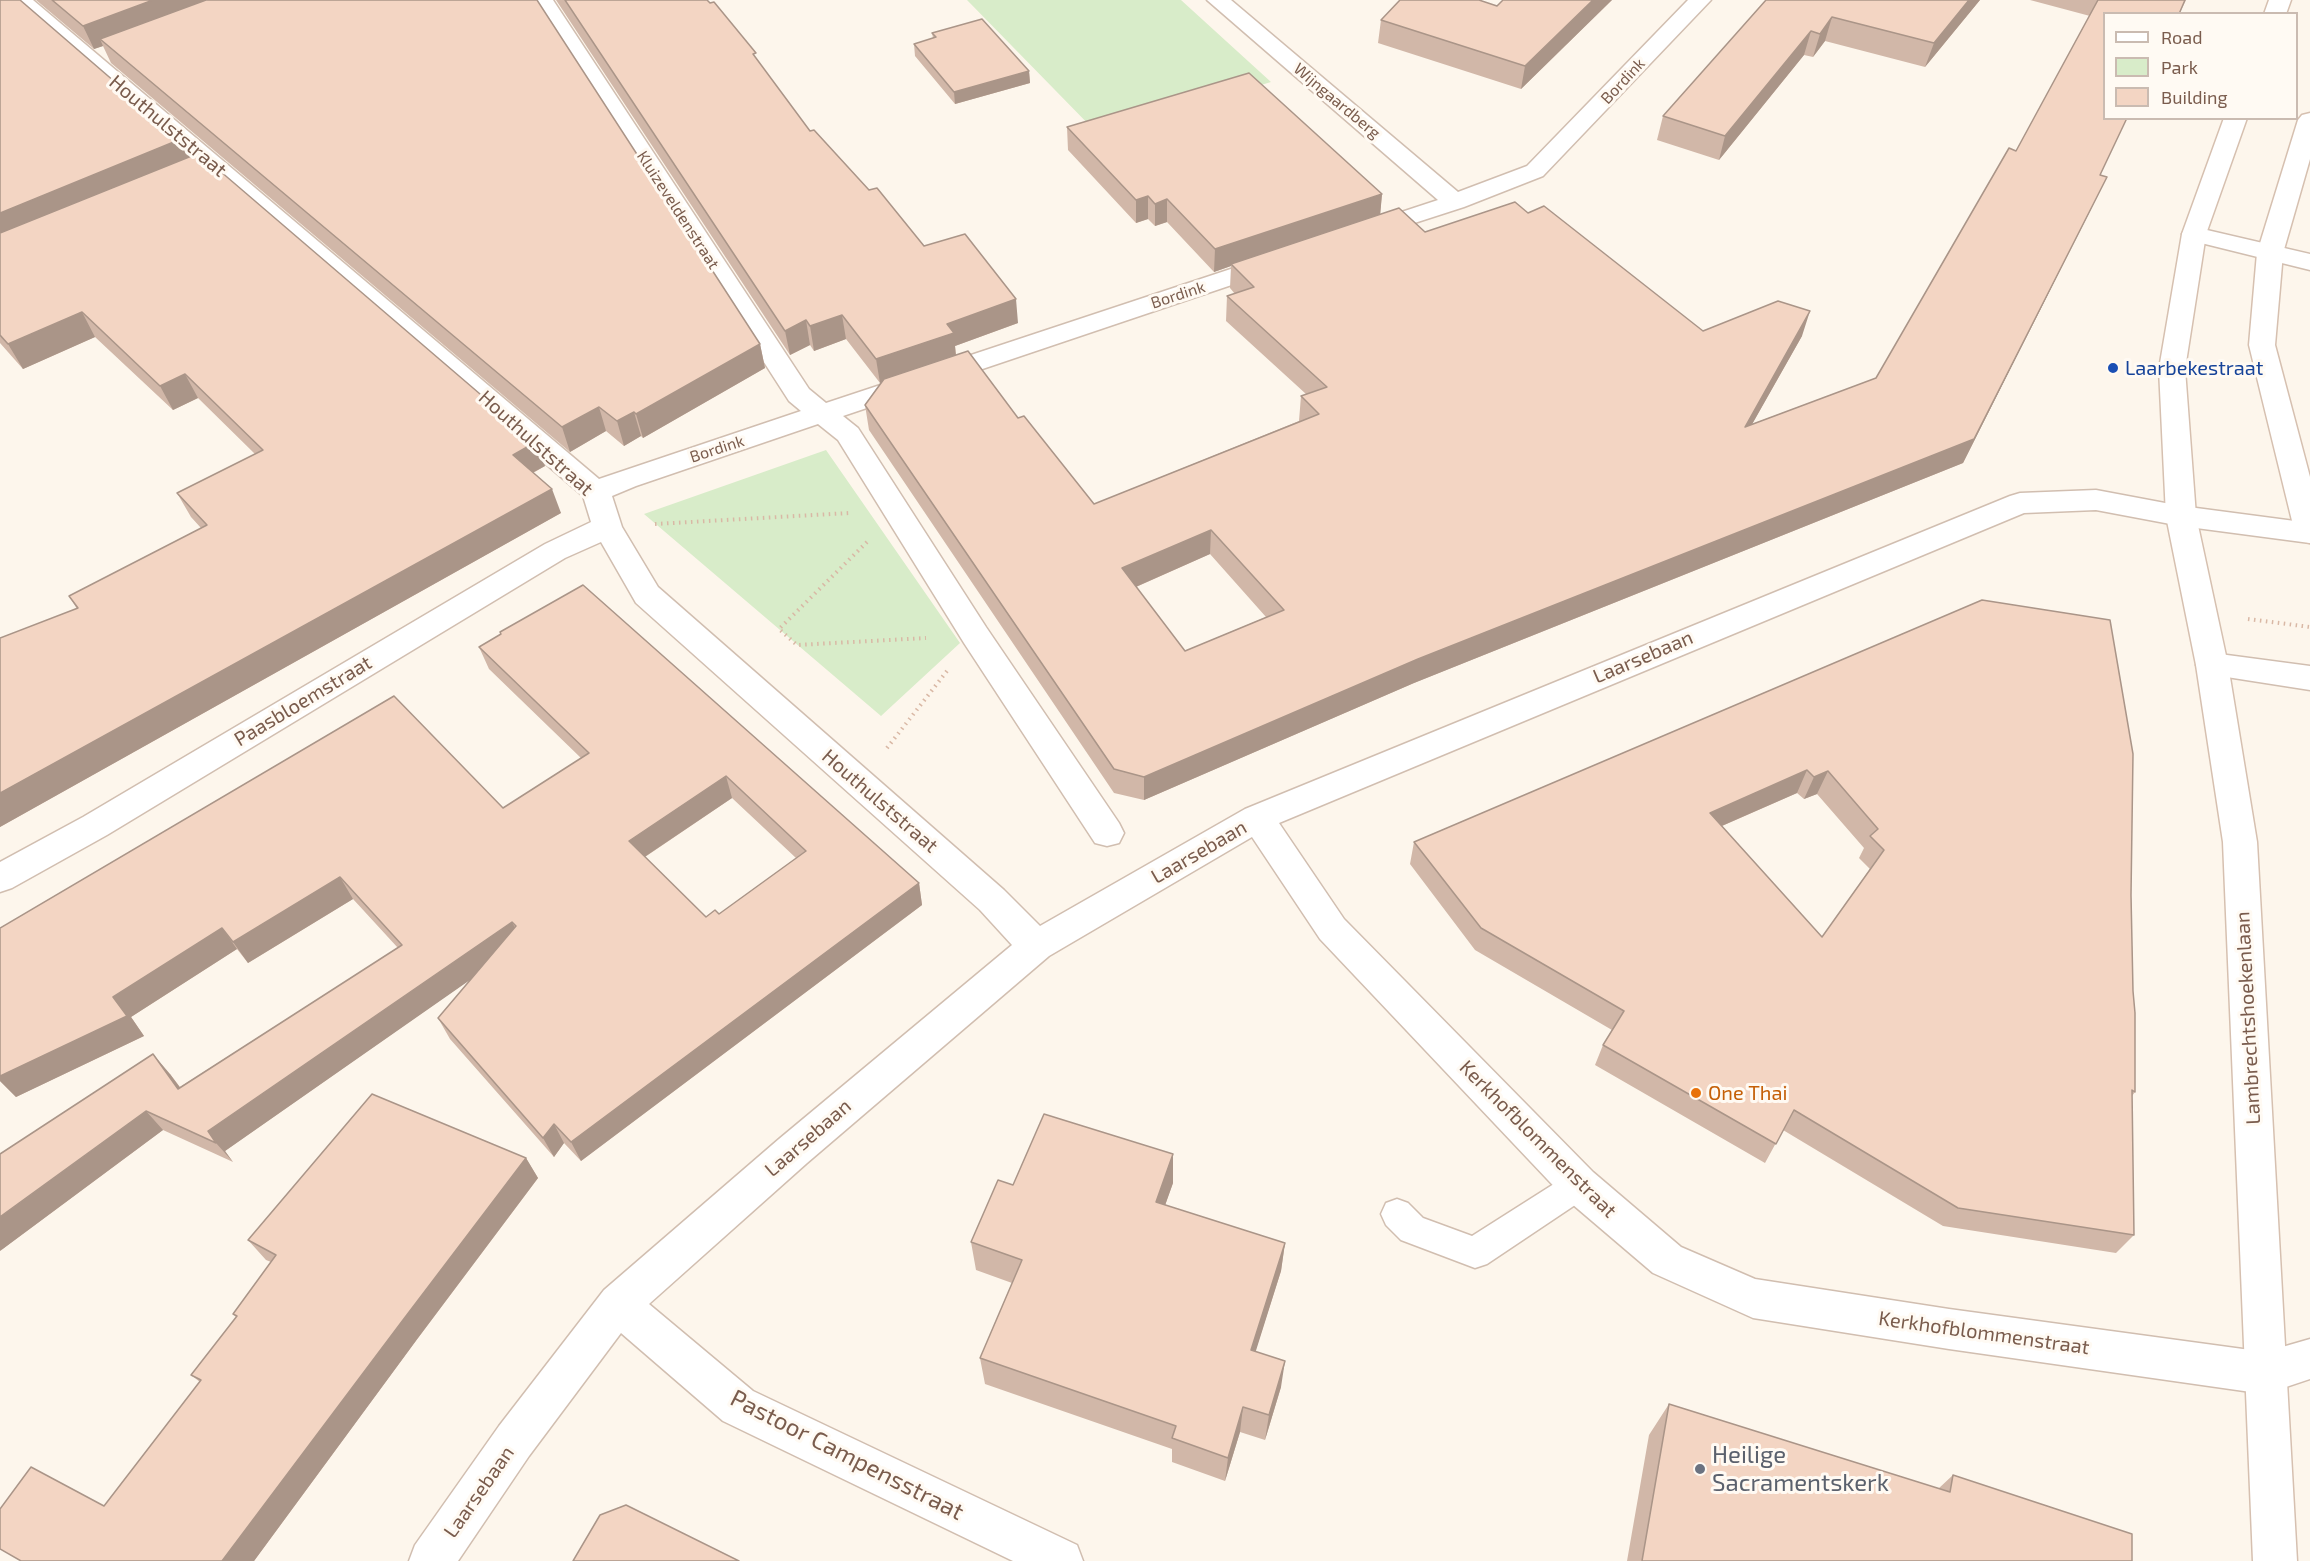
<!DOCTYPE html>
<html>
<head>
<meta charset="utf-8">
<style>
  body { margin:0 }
  #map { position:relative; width:2310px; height:1561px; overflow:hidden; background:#fdf6ec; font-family:"Exo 2",sans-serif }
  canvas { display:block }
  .legend { position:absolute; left:2103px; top:12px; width:195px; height:108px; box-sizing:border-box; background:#fffaf3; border:2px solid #cabbb1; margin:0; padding:8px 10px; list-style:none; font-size:18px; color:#7a5c4d }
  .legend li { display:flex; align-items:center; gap:12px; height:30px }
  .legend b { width:30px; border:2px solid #cabbb1 }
</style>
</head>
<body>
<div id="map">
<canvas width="2310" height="1561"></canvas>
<ul class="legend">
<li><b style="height:8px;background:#fff"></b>Road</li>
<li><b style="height:16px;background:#d8ecc9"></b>Park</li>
<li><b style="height:16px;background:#f3d5c3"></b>Building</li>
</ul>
</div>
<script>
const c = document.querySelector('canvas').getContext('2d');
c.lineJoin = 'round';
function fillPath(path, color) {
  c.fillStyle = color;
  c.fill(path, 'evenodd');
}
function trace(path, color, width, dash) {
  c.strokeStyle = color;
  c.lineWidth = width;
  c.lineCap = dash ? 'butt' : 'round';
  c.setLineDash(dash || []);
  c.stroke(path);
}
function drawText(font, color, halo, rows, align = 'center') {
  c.font = font + ' "Exo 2",sans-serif';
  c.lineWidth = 6;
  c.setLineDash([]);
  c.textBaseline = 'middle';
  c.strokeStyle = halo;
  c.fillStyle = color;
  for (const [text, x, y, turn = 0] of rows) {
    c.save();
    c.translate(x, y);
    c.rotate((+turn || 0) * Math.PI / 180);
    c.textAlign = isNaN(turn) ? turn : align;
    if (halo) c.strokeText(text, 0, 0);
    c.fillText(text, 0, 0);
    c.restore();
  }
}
fillPath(new Path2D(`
  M 967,0 L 1181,0 L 1271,82 L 1098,134 Z
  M 826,450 L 960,643 L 881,716 L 644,514 Z`), '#d8ecc9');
const lane = new Path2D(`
  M 1579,1170 L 1590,1175 L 1595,1185 L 1590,1195 L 1487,1264 L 1475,1268 L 1401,1240 L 1386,1225 L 1381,1214 L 1386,1203 L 1397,1199 L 1408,1203 L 1423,1218 L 1472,1236 L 1568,1175 Z`);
const street = new Path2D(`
  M 9,0 L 33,0 L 599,479 L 801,411 L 789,401 L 531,0 L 553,0 L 809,389 L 826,403 L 1264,258 L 1273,255 L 1282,258 L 1286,263 L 1282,268 L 843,416 L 858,428 L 986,627 L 1119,823 L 1124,833 L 1119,843 L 1107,846 L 1095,843 L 964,643 L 838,440 L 818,424 L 636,486 L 612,496 L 622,527 L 658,587 L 1004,890 L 1040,926 L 1245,809 L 2010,496 L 2020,493 L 2096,490 L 2181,506 L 2310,523 L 2310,543 L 2181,526 L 2096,510 L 2024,513 L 1279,823 L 1344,919 L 1593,1172 L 1681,1247 L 1755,1279 L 1949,1309 L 2265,1352 L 2310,1339 L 2310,1379 L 2265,1394 L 1949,1349 L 1753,1318 L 1653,1273 L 1565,1198 L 1320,939 L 1252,837 L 1049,956 L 807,1163 L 649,1304 L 753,1391 L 1077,1545 L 1083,1561 L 1013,1561 L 723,1421 L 621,1333 L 529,1456 L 458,1561 L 409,1561 L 415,1545 L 499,1426 L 604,1290 L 779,1139 L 1012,945 L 980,910 L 636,603 L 601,542 L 565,558 L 107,835 L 12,888 L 0,892 L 0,862 L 83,817 L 545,544 L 591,522 L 583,496 Z
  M 1207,0 L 1231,0 L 1458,192 L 1527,166 L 1688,0 L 1711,0 L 1543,176 L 1464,207 L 1368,238 L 1359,236 L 1356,231 L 1359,226 L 1438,200 Z
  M 2194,227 L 2310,254 L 2310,270 L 2185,239 L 2182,234 L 2185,229 Z
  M 2212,653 L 2310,666 L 2310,690 L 2201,673 L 2196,665 L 2201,657 Z`);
const secondary = new Path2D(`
  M 2269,0 L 2291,0 L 2286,14 L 2264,14 Z
  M 2310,113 L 2310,159 L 2283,253 L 2275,345 L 2310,477 L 2310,543 L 2300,540 L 2295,533 L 2249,345 L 2257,253 L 2298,120 L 2302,115 Z
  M 2224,118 L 2247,118 L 2206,234 L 2185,369 L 2196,516 L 2228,665 L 2257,842 L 2297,1561 L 2253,1561 L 2223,842 L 2196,665 L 2166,516 L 2159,369 L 2182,234 Z`);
trace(lane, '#d1beb0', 3);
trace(street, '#d1beb0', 3);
trace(secondary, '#d6c0b0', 3);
trace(new Path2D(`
  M 655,524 L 849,513
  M 867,542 L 779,629 L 797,645 L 926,638
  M 2248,619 L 2310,627
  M 887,748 L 947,671`), '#d9b8a5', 4, [1.5, 4.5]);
fillPath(lane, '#fff');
fillPath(street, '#fff');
fillPath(secondary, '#fff');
fillPath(new Path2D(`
  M 0,0 L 536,442 L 545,466 L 533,473 L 561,513 L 0,827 L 0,638 L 77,609 L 69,596 L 201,528 L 191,517 L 177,493 L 255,454 L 198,398 L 173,410 L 95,337 L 23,369 L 0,343 Z
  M 36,0 L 537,0 L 760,344 L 765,368 L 643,438 L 641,436 L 624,446 L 606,431 L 570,452 L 111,63 L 103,46 L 94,49 Z
  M 556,0 L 707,0 L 757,60 L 810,131 L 924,246 L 1018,323 L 955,346 L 956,355 L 1018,418 L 1094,504 L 1299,421 L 1301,396 L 1306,394 L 1226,321 L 1227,296 L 1235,294 L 1230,288 L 1231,266 L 1214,272 L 1167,222 L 1155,226 L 1148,219 L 1136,223 L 1068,150 L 1067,127 L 1382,194 L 1380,214 L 1425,232 L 1528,213 L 1703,331 L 1802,336 L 1752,424 L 1876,378 L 2016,151 L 2090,16 L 2030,0 L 2186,0 L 2179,14 L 2104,14 L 2100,175 L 2095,201 L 1963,463 L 1414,683 L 1144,800 L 1114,793 L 869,430 L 865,405 L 881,382 L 880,383 L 846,339 L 814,351 L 810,345 L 790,355 ZM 1210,554 L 1266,617 L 1185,651 L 1136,587 Z
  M 1612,0 L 1521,89 L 1378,43 L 1381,20 L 1497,6 Z
  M 1766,0 L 1980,0 L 1925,67 L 1825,41 L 1813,57 L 1804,55 L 1719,160 L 1657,140 L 1663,116 Z
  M 932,33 L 1029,71 L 1030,83 L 955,104 L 915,56 L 914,44 L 933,38 Z
  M 1982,600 L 2131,895 L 2135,1092 L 2132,1096 L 2134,1235 L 2116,1253 L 1943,1226 L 1783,1130 L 1765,1163 L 1595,1065 L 1603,1045 L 1612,1030 L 1475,950 L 1410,864 L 1414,842 ZM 1797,793 L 1804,799 L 1817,794 L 1864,848 L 1859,858 L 1870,869 L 1822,937 L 1722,826 Z
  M 501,634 L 919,883 L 922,905 L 581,1161 L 564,1143 L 554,1157 L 450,1039 L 438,1018 L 472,978 L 225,1151 L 233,1162 L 163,1130 L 0,1251 L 170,1074 L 180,1087 L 398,948 L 353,899 L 248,963 L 237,949 L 131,1017 L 144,1036 L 16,1097 L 0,1081 L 0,928 L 503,808 L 581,758 L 489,669 L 479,647 ZM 732,798 L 796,858 L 719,914 L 706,917 L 645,857 Z
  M 1173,1154 L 1173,1183 L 1165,1205 L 1285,1243 L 1281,1271 L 1255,1352 L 1281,1387 L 1265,1440 L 1240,1432 L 1225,1481 L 1172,1462 L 1172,1449 L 985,1384 L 980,1358 L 1012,1283 L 976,1270 L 971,1242 L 1013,1185 Z
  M 526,1158 L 538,1178 L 418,1338 L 254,1561 L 20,1561 L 104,1506 L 200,1382 L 191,1375 L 236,1317 L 233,1314 L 271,1262 L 266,1260 L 248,1240 Z
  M 1669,1404 L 1938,1489 L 1953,1475 L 2132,1561 L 1627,1561 L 1649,1435 Z`), '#d1b7a8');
fillPath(new Path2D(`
  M 153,0 L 225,0 L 100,39 L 103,46 L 94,49 L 83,26 Z
  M 1593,0 L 1612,0 L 1521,89 L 1525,66 Z
  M 1969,0 L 1980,0 L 1925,67 L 1934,43 Z
  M 1832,17 L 1825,41 L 1813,57 L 1820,34 Z
  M 1811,31 L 1804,55 L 1719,160 L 1725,136 Z
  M 1029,71 L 1030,83 L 955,104 L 954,92 Z
  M 181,139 L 192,162 L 0,243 L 0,213 Z
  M 2107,177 L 2095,201 L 1963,463 L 1414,683 L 1144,800 L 1144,777 L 1418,659 L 1974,439 Z
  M 1382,194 L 1380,217 L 1231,264 L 1231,266 L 1214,272 L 1215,249 Z
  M 1148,196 L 1148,219 L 1136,223 L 1136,200 Z
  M 1167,199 L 1167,222 L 1155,226 L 1155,204 Z
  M 1016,299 L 1018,323 L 955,346 L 956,357 L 880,383 L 876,359 L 947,324 Z
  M 1810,311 L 1802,336 L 1737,451 L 1745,427 Z
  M 82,312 L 95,337 L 23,369 L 8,344 Z
  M 842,315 L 846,339 L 814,351 L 810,326 Z
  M 806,320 L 810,345 L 790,355 L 785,331 Z
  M 760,344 L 765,368 L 643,438 L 636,414 Z
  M 185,374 L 198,398 L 173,410 L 160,386 Z
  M 599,407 L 606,431 L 570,452 L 562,427 Z
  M 634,412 L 641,436 L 624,446 L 617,421 Z
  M 536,442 L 545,466 L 521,479 L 513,455 Z
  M 552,489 L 561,513 L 0,827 L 0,793 Z
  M 1211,530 L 1210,554 L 1122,593 L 1122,568 Z
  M 1807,770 L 1797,793 L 1701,835 L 1710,813 Z
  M 1828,771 L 1817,794 L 1804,799 L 1814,777 Z
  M 726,776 L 732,798 L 637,862 L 629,841 Z
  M 340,877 L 353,899 L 248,963 L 233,942 Z
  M 919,883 L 922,905 L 581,1161 L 571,1142 Z
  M 512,922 L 523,943 L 225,1151 L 233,1162 L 216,1143 L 208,1131 Z
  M 222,928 L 237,949 L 131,1017 L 144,1036 L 16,1097 L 0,1081 L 0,1076 L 113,997 Z
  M 153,1054 L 170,1074 L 195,1108 L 178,1089 Z
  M 146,1111 L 163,1130 L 0,1251 L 0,1217 Z
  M 554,1124 L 564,1143 L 554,1157 L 543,1138 Z
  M 1173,1154 L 1173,1183 L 1156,1231 L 1156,1202 Z
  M 526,1158 L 538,1178 L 418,1338 L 254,1561 L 222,1561 L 403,1320 Z
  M 1285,1243 L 1281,1271 L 1248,1376 L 1251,1350 Z
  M 1285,1361 L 1281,1387 L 1265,1440 L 1269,1415 Z
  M 1243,1407 L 1240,1432 L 1225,1481 L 1228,1458 Z`), '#aa9588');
const building = new Path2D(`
  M 0,0 L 20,0 L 181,139 L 0,213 Z
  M 52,0 L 153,0 L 83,26 Z
  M 206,0 L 537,0 L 760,344 L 636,414 L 634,412 L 617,421 L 599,407 L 562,427 L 100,39 Z
  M 565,0 L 707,0 L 710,3 L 714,2 L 756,53 L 753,54 L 810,131 L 814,130 L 869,190 L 877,188 L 924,246 L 965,234 L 1016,299 L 947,324 L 954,333 L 876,359 L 842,315 L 810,326 L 806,320 L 785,331 Z
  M 1400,0 L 1479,0 L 1497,6 L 1503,0 L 1593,0 L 1525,66 L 1381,20 Z
  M 1766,0 L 1969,0 L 1934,43 L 1832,17 L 1820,34 L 1811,31 L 1725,136 L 1663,116 Z
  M 2098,0 L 2185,0 L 2179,14 L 2104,14 L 2104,118 L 2127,118 L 2100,175 L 2107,177 L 1974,439 L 1418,659 L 1144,777 L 1114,769 L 865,405 L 884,379 L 968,351 L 1018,418 L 1024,416 L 1094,504 L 1319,414 L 1301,396 L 1327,387 L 1227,296 L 1254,287 L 1231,264 L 1399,208 L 1425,232 L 1515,202 L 1528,213 L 1544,206 L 1703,331 L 1778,301 L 1810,311 L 1745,427 L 1876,378 L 2009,148 L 2016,151 ZM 1211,530 L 1284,610 L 1185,651 L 1122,568 Z
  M 982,19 L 1029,71 L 954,92 L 914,44 L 936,37 L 932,33 Z
  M 1249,73 L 1382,194 L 1215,249 L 1167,199 L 1155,204 L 1148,196 L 1136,200 L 1067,127 Z
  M 199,153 L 536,442 L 513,455 L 552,489 L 0,793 L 0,638 L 78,608 L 69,596 L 207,525 L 177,493 L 263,450 L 185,374 L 160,386 L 82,312 L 8,344 L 0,335 L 0,233 Z
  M 583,585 L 919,883 L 571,1142 L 554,1124 L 543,1138 L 438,1018 L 516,926 L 512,922 L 208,1131 L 216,1143 L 146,1111 L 0,1217 L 0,1154 L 153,1054 L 178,1089 L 402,945 L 340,877 L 233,942 L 222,928 L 113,997 L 127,1016 L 0,1076 L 0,928 L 394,696 L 503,808 L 589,753 L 479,647 L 501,634 L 500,632 ZM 726,776 L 806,851 L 719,914 L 715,910 L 706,917 L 629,841 Z
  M 1982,600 L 2110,620 L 2133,754 L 2131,895 L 2133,991 L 2135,1013 L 2135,1092 L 2132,1090 L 2134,1235 L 1958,1208 L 1794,1110 L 1776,1144 L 1603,1045 L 1624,1011 L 1481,928 L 1414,842 ZM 1807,770 L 1814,777 L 1828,771 L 1878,829 L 1870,836 L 1884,850 L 1822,937 L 1710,813 Z
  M 372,1094 L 526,1158 L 403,1320 L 222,1561 L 21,1561 L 0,1549 L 0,1509 L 31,1467 L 104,1506 L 201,1380 L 191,1375 L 237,1316 L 233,1314 L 276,1255 L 248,1240 Z
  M 1044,1114 L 1173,1154 L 1156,1202 L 1285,1243 L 1251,1350 L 1285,1361 L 1269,1415 L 1243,1407 L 1228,1458 L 1172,1438 L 1176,1426 L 980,1358 L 1022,1260 L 971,1242 L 998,1180 L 1013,1185 Z
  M 1669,1404 L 1950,1492 L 1953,1475 L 2132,1534 L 2132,1561 L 1642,1561 Z
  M 626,1505 L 739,1561 L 573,1561 L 600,1515 Z`);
fillPath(building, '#f3d5c3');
trace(building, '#aa9588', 1.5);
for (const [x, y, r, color] of [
  [2113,368,6,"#1a4fb4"],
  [1696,1093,6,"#e8710a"],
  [1700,1469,6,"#6b7280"]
]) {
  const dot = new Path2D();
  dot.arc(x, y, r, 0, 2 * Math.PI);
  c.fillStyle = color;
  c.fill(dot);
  trace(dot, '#fffaf3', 2);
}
drawText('16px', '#7a5c4d', '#fffaf3', [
  ["Bordink",1623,81,-47],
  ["Wijngaardberg",1337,101,40],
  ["Kluizeveldenstraat",678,210,57],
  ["Bordink",1178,295,-18],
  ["Bordink",717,449,-18]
]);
drawText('20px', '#7a5c4d', '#fffaf3', [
  ["Houthulststraat",168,126,40],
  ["Houthulststraat",536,443,42],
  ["Laarsebaan",1643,657,-23],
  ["Paasbloemstraat",303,701,-31],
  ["Houthulststraat",880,801,41],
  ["Laarsebaan",1199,852,-30],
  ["Lambrechtshoekenlaan",2248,1018,-93],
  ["Laarsebaan",808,1138,-41],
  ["Kerkhofblommenstraat",1538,1139,45],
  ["Kerkhofblommenstraat",1984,1333,8],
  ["Laarsebaan",479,1492,-55]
]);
drawText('20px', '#164399', '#fffaf3', [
  ["Laarbekestraat",2125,368]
], 'left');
drawText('20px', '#c56008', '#fffaf3', [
  ["One Thai",1708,1093]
], 'left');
drawText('24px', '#7a5c4d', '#fffaf3', [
  ["Pastoor Campensstraat",847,1455,27]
]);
drawText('24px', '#5b616d', '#fffaf3', [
  ["Heilige",1712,1455],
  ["Sacramentskerk",1712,1483]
], 'left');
</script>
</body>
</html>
